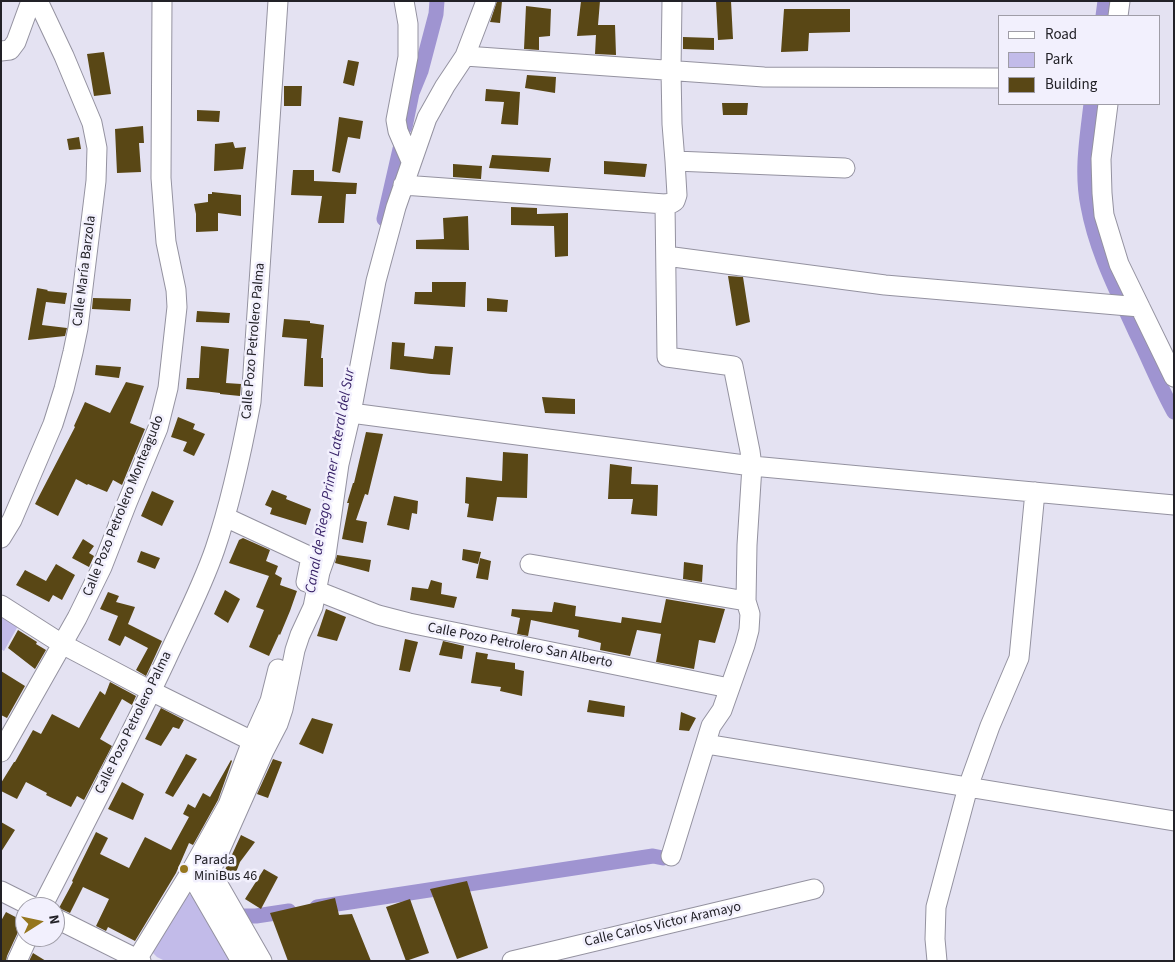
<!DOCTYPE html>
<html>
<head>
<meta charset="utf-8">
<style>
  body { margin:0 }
  #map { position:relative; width:1175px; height:962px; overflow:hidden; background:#e4e2f2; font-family:"Source Sans 3",sans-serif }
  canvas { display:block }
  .frame { position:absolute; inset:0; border:2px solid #222127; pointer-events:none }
  .legend { position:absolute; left:998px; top:15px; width:162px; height:90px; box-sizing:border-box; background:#f2f0fd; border:1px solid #9f9da7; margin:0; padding:6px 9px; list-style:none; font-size:15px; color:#222127 }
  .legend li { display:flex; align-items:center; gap:10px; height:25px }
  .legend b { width:25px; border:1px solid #9f9da7 }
  .north { position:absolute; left:15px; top:897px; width:50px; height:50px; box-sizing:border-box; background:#f2f0fd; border:1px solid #9f9da7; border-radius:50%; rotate:80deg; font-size:14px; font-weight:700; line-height:20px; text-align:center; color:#222127 }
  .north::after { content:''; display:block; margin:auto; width:18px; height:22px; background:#95761e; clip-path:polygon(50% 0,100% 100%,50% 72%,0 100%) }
</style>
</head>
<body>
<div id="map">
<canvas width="1175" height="962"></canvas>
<div class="frame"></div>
<ul class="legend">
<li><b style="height:6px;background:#fff"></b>Road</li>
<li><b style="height:14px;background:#c2bbe9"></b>Park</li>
<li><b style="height:14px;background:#594715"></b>Building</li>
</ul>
<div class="north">N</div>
</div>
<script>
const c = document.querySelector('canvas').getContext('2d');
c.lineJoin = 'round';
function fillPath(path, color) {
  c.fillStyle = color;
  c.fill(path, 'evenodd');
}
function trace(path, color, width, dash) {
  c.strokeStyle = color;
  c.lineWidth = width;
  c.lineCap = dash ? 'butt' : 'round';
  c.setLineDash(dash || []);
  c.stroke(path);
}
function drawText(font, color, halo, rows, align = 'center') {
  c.font = font + ' "Source Sans 3",sans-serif';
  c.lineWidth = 5;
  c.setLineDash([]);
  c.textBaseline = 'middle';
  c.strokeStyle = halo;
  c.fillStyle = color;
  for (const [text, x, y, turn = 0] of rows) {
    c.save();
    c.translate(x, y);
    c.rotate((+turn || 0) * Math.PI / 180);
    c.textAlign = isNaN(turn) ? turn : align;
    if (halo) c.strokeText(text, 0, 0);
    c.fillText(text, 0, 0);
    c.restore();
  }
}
fillPath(new Path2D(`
  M 1,616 L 18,626 L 4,651 L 1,649 Z
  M 189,894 L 195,897 L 233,961 L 165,961 L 157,957 L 152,952 L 185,896 Z`), '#c2bbe9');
trace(new Path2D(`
  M 1103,16 L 1105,1
  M 1091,104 C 1087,138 1081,172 1088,206 C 1096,251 1117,291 1136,333 C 1149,359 1160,387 1174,412
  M 405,127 L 412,93 L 421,71 L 436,14 L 437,1
  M 384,219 L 400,149
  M 317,907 L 653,856 L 663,858
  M 229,919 L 236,916 L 256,916 L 289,911`), '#9f94d1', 15);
fillPath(new Path2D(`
  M 497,1 L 502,1 L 500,23 L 490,22 Z
  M 581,1 L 600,1 L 598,25 L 615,25 L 616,55 L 595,54 L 596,35 L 577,36 Z
  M 716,1 L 731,1 L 733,39 L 718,40 Z
  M 526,6 L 551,9 L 550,36 L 539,37 L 539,50 L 524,49 Z
  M 784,9 L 850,9 L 850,32 L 809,33 L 808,51 L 781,52 Z
  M 683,37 L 714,38 L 714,50 L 683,49 Z
  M 104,52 L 111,94 L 94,96 L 87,54 Z
  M 348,60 L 359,62 L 354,86 L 343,83 Z
  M 527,75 L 556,77 L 555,93 L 525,88 Z
  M 284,86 L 302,86 L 301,106 L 284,106 Z
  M 486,89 L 520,92 L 518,125 L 501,124 L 504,102 L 485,101 Z
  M 722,103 L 748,103 L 747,115 L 723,115 Z
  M 197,110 L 220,111 L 219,122 L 197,121 Z
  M 339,117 L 363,121 L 360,139 L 348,137 L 340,173 L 332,171 Z
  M 143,126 L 144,143 L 139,143 L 141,172 L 117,173 L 115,129 Z
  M 79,137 L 81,149 L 69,150 L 67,139 Z
  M 233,142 L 235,148 L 246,147 L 243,169 L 214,171 L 215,144 Z
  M 492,155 L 551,158 L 549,172 L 489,168 Z
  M 604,161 L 647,164 L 645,177 L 604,174 Z
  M 453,164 L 482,166 L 481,179 L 453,177 Z
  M 293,170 L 314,170 L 314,181 L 357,183 L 356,194 L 346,194 L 344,223 L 318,223 L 322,196 L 291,195 Z
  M 212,192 L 241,195 L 241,216 L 218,213 L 218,231 L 196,232 L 196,214 L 194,204 L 208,202 L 208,194 L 212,194 Z
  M 511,207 L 537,208 L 537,214 L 568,213 L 568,256 L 555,257 L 554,226 L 511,225 Z
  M 468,216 L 469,250 L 416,249 L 416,240 L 444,239 L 443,218 Z
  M 728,276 L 743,277 L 750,322 L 736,326 Z
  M 432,282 L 466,282 L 465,307 L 414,304 L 415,292 L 432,292 Z
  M 37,288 L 48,290 L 47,291 L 67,293 L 65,304 L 46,302 L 42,325 L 67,328 L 65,336 L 28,340 Z
  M 93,298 L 131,299 L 130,311 L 92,309 Z
  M 487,298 L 508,300 L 507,312 L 487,311 Z
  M 197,311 L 230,313 L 229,323 L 196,322 Z
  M 284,319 L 310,321 L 310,323 L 324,325 L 321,358 L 323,358 L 323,387 L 304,386 L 307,339 L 282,337 Z
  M 392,342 L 405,343 L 404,356 L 433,359 L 435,346 L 453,347 L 450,375 L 431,374 L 390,369 Z
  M 201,346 L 229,349 L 226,383 L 241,384 L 240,396 L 220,394 L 220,393 L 186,389 L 187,378 L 199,378 Z
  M 96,365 L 121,367 L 119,378 L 95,375 Z
  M 126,382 L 144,386 L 130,423 L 145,429 L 122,485 L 113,480 L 107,492 L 88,484 L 87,485 L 76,479 L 58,516 L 35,504 L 75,427 L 74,426 L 85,402 L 110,413 Z
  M 542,397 L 575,399 L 575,414 L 545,413 Z
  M 178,417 L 195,424 L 193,429 L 205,434 L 194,456 L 183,451 L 187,442 L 171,437 Z
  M 366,432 L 383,434 L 368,495 L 365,494 L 356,520 L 367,522 L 363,543 L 342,539 L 349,503 L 347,503 L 353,483 L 354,483 Z
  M 503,452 L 528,454 L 527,498 L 497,497 L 493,521 L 467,517 L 469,504 L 465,503 L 466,477 L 502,481 Z
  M 610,464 L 632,467 L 631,484 L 658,485 L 657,516 L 631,514 L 633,499 L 608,499 Z
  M 272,490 L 287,496 L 286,499 L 311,509 L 306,525 L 270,514 L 272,508 L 265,505 Z
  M 152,491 L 174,501 L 162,526 L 141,516 Z
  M 394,496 L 418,501 L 417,514 L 412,513 L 409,530 L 387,525 Z
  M 243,538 L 270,550 L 266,561 L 278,566 L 275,574 L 282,578 L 280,585 L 297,591 L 290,611 L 280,635 L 279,634 L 269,656 L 249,647 L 264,610 L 256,607 L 269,576 L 229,563 L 239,540 Z
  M 83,539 L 94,546 L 89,553 L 94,556 L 89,567 L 72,558 Z
  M 463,549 L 481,552 L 478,564 L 462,560 Z
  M 141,551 L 160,558 L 155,569 L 137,562 Z
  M 337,555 L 371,560 L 369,572 L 335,563 Z
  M 480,558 L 491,561 L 488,580 L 476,578 Z
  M 684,562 L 703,565 L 702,582 L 683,579 Z
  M 56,564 L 75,575 L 62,600 L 53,595 L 49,602 L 16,585 L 25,570 L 46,581 Z
  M 431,580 L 442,583 L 441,594 L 457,597 L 454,608 L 410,600 L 412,587 L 428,589 Z
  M 225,590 L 240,599 L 228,623 L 214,614 Z
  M 108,592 L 119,596 L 116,602 L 135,607 L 128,624 L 162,641 L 146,676 L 136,670 L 148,648 L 125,636 L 120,646 L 108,640 L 118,616 L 100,609 Z
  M 666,599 L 725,609 L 715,643 L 699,640 L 694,669 L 656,662 L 661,634 L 637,630 L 630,656 L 600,650 L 601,643 L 578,637 L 579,630 L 531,620 L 528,636 L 517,634 L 520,618 L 511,616 L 512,609 L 552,612 L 554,602 L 576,606 L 575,616 L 621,623 L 622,617 L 661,623 Z
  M 326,609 L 346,617 L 337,641 L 317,636 Z
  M 18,630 L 37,642 L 36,644 L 46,650 L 35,669 L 8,648 Z
  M 405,639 L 418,642 L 410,672 L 399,670 Z
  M 443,641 L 464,646 L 462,659 L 439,655 Z
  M 476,652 L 488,654 L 487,659 L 515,663 L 515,669 L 524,671 L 522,696 L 500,691 L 501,687 L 471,683 Z
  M 1,671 L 25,686 L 7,718 L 1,715 Z
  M 110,682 L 136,696 L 132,705 L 122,699 L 100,739 L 112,746 L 84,800 L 77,796 L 71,807 L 46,795 L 47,793 L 26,782 L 17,799 L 1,791 L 1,783 L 14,762 L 15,762 L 33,730 L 41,734 L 52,714 L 79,728 L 100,691 L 105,695 Z
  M 589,700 L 625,706 L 624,717 L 587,712 Z
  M 161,708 L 184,720 L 179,729 L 173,727 L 161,746 L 145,739 Z
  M 681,712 L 696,718 L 689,731 L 679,730 Z
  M 312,718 L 333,724 L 323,754 L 299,744 Z
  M 186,754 L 197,759 L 173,797 L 165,793 Z
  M 273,759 L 282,762 L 268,798 L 257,794 Z
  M 231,760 L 232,761 L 218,800 L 193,845 L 189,843 L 176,873 L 135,941 L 108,927 L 106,931 L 96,926 L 109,899 L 83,887 L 70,913 L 59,908 L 73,882 L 72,881 L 96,832 L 108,838 L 100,854 L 129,868 L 145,837 L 171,850 L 189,817 L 183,814 L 188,804 L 195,808 L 203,793 L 210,797 Z
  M 122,782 L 144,794 L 133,820 L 108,809 Z
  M 1,822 L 15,830 L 1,852 Z
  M 241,835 L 255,842 L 240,862 L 233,880 L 229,878 L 228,879 L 224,872 Z
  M 264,869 L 278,877 L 261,909 L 245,899 Z
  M 467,881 L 488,948 L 457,959 L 430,889 Z
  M 335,898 L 339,915 L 352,914 L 371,961 L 288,961 L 270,913 Z
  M 410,899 L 429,953 L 406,961 L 386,907 Z
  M 6,912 L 25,922 L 25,926 L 21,928 L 18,932 L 7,956 L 6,961 L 1,961 L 1,921 Z
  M 33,953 L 46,961 L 29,961 Z`), '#594715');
const minor = new Path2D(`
  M 404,1 L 408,24 L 408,57 L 396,120 L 398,131 L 411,161
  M 1118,16 L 1120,1
  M 1,51 L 10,50 L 16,42 L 31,1
  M 465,56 L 764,77 L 999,78
  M 1108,104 L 1101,159 L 1102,193 L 1104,215 L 1119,264 L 1174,377
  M 675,161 L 845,168
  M 403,185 L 665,204
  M 666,256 L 885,285 L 1140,307
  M 351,413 L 752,466 L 1174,505
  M 225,517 L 311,557 L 306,582
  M 1,538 L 12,520 L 53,424 L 64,389 L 73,352 L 78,328 L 96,181 L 97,148 L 92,123 L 64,56 L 38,1
  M 530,564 L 746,601
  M 315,590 L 378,615 L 409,623 L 729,688
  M 1,605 L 62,644 L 151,691 L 252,741 L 263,741
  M 706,744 L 1174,821
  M 1,752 L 77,618 L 102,567 L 127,503 L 158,428 L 168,388 L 177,307 L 176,290 L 166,242 L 161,178 L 162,1
  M 671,856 L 711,726 L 722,710 L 745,645 L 749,630 L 750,614 L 746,601 L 747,545 L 752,466 L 750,451 L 733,366 L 667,357 L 665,204 L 672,203 L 675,201 L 677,195 L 675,161 L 672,124 L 671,70 L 672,1
  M 190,873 L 241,961
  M 1,891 L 33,907
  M 42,907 C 84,825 127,743 166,660 C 183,623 202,587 215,549 C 231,502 242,450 251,402 L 278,1
  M 55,918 L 141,961
  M 17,961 L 28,937
  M 136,961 L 190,873 L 228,805 L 252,741 L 270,701 L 278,669
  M 262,961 L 212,874 L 212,868 L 264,751 L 278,724 L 283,709 L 295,650 L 300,635 L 313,607 L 320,572 L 326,555 L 339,464 L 351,413 L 376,281 L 396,207 L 427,118 L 445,86 L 465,56 L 486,1
  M 512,961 L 814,889
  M 937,961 L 935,939 L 936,907 L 968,787 L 990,726 L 1019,658 L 1035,492`);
trace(minor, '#9492a0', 21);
trace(minor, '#fff', 19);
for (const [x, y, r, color] of [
  [184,869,5,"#95761e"]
]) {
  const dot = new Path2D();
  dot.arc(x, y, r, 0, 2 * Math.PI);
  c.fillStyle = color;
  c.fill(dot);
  trace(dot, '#f2f0fd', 2);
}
drawText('14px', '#222127', '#f2f0fd', [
  ["Calle María Barzola",85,271,-83],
  ["Calle Pozo Petrolero Palma",254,341,-85],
  ["Calle Pozo Petrolero Monteagudo",124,506,-68],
  ["Calle Pozo Petrolero San Alberto",520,646,11],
  ["Calle Pozo Petrolero Palma",134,723,-64],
  ["Calle Carlos Victor Aramayo",663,925,-13]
]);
drawText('14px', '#222127', '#f2f0fd', [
  ["Parada",194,861],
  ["MiniBus 46",194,877]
], 'left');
drawText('italic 15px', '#341e65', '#f2f0fd', [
  ["Canal de Riego Primer Lateral del Sur",331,481,-80]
]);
</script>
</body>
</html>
